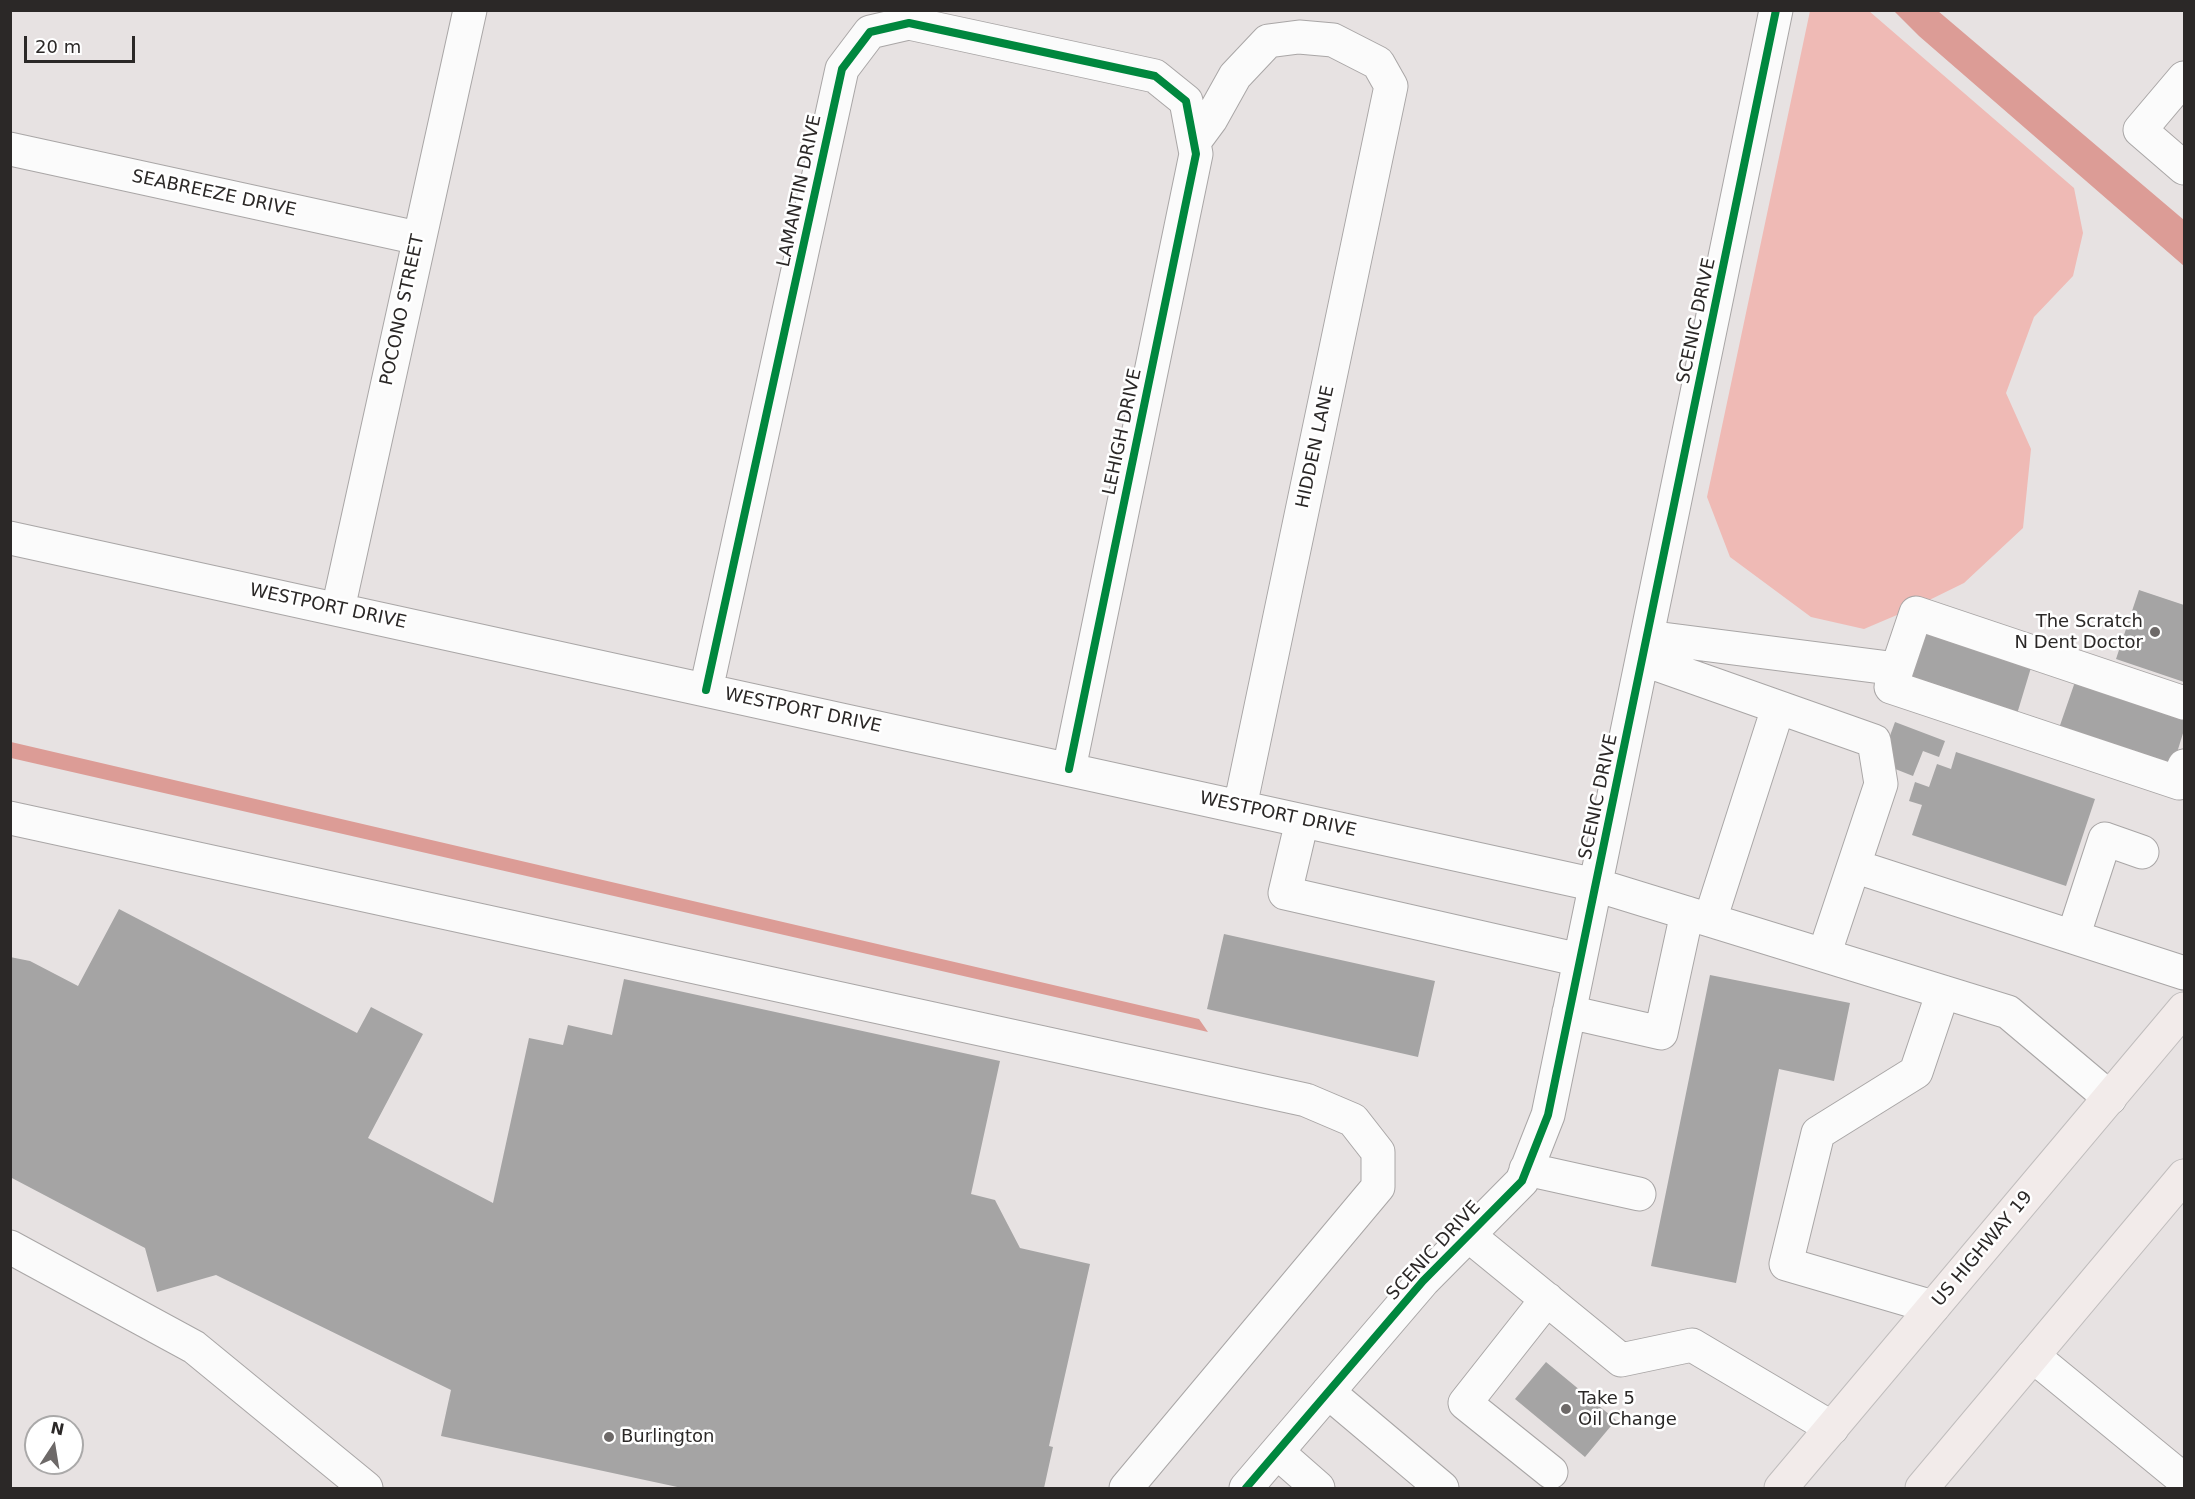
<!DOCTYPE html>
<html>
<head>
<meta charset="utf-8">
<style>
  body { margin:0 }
  #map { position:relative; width:2195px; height:1499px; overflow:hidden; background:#e7e2e2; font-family:"DejaVu Sans",sans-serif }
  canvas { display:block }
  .frame { position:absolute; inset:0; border:12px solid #2b2827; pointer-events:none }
  .north { position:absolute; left:24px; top:1415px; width:60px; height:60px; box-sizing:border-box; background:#fff; border:2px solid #aaa9a9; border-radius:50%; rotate:12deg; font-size:16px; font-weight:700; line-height:24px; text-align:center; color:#2b2827 }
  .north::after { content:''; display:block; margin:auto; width:21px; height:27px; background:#6d6968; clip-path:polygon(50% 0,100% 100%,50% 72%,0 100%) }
  .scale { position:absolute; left:24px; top:36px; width:111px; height:27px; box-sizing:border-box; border:3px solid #2b2827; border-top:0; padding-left:8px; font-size:18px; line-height:21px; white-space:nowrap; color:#2b2827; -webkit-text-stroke:4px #fff; paint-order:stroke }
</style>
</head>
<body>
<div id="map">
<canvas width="2195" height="1499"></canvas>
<div class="frame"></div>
<div class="north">N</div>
<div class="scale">20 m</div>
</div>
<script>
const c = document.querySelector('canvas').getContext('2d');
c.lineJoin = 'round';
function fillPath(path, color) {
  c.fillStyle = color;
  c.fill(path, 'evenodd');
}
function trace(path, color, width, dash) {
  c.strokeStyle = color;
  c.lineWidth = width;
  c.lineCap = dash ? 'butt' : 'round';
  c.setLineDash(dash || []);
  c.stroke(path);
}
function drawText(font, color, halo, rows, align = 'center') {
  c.font = font + ' "DejaVu Sans",sans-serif';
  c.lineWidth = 5;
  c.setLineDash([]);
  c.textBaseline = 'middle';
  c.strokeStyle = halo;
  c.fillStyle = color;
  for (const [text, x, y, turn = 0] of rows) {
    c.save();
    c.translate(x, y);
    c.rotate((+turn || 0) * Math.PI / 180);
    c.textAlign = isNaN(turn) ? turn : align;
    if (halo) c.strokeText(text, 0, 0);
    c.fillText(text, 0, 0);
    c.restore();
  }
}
fillPath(new Path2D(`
  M 1810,11 L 1869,11 L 2074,188 L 2083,233 L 2073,276 L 2034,317 L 2006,393 L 2031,449 L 2023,528 L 1964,583 L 1911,609 L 1864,629 L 1811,617 L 1730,557 L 1707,497 Z`), '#efbab5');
fillPath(new Path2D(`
  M 1894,11 L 1938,11 L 2184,220 L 2184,266 L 1919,36 Z
  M 11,742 L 1199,1019 L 1208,1032 L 11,758 Z`), '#dc9c96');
fillPath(new Path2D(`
  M 2139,590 L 2184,605 L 2184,682 L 2116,659 Z
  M 1928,628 L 2033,661 L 2017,714 L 1911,681 Z
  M 2077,676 L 2184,711 L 2184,730 L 2171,772 L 2057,734 Z
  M 1895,722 L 1945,741 L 1939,757 L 1923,751 L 1913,776 L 1880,763 Z
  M 1956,752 L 2095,799 L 2066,886 L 1912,835 L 1922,805 L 1909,801 L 1915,782 L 1929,787 L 1937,764 L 1951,769 Z
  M 119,909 L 357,1033 L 371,1007 L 423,1034 L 368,1138 L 493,1203 L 529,1038 L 563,1045 L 568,1025 L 612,1035 L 624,979 L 1000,1061 L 971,1194 L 995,1200 L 1020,1248 L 1090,1264 L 1049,1446 L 1053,1447 L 1044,1488 L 682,1488 L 441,1436 L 451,1390 L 216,1275 L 157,1292 L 145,1248 L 10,1177 L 10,957 L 30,961 L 78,986 Z
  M 1224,934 L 1435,981 L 1418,1057 L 1207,1009 Z
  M 1710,975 L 1850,1003 L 1834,1081 L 1779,1069 L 1736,1283 L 1651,1266 Z
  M 1546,1362 L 1616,1420 L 1585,1457 L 1515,1399 Z`), '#a5a4a4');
const minor = new Path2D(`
  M 2184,78 L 2140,130 L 2184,168
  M 1194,142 L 1211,119 L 1235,76 L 1268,41 L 1299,37 L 1333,40 L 1378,63 L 1391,86 L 1240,807
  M 10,149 L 418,238
  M 10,538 L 1596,885 L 2008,1012 L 2110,1098
  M 338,609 L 470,10
  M 1647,637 L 1897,669
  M 1642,659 L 1874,741 L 1881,784 L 1824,955
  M 706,690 L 842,69 L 870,32 L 909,23 L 1155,76 L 1186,101 L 1196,154 L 1069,769
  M 2184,703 L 1916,613 L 1891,687 L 2179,783 L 2184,766
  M 10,818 L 1306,1100 L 1353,1120 L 1378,1152 L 1378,1187 L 1126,1488
  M 1302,821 L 1285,893 L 1580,960
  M 1854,866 L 2184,973
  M 1710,920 L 1778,708
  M 2073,937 L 2105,839 L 2142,852
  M 1569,1012 L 1661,1033 L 1687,913
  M 1526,1169 L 1639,1194
  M 1468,1235 L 1621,1360 L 1692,1345 L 1832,1428
  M 10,1247 L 194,1347 L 366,1488
  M 1547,1299 L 1465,1403 L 1551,1472
  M 1933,1307 L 1786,1264 L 1818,1133 L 1916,1072 L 1943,992
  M 2033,1356 L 2184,1480
  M 1328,1392 L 1442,1488
  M 1277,1452 L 1318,1488
  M 1246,1488 L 1423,1281 L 1522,1181 L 1548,1115 L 1776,10`);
const highway = new Path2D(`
  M 1781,1488 L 2184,1009
  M 1922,1488 L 2184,1176`);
trace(minor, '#a9a6a6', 35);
trace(highway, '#c0bdbd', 35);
trace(minor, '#fbfbfb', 33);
trace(highway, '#f2ebea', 33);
trace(new Path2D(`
  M 706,690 L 842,69 L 870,32 L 909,23 L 1155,76 L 1186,101 L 1196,154 L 1069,769
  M 1246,1488 L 1423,1281 L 1522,1181 L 1548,1115 L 1776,10`), '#00873e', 8);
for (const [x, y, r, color] of [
  [2155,632,6,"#6d6968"],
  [1566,1409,6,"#6d6968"],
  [609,1437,6,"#6d6968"]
]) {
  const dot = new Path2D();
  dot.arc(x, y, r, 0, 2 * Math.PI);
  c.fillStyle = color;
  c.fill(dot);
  trace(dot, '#fff', 2);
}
drawText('18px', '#2b2827', '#fff', [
  ["LAMANTIN DRIVE",800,191,-78],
  ["SEABREEZE DRIVE",214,194,12],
  ["POCONO STREET",403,310,-78],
  ["SCENIC DRIVE",1697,321,-78],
  ["LEHIGH DRIVE",1123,432,-78],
  ["HIDDEN LANE",1316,447,-78],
  ["WESTPORT DRIVE",328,607,12],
  ["WESTPORT DRIVE",803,711,12],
  ["SCENIC DRIVE",1599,797,-78],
  ["WESTPORT DRIVE",1278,815,12],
  ["US HIGHWAY 19",1983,1249,-50],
  ["SCENIC DRIVE",1434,1251,-47]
]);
drawText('18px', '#2b2827', '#fff', [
  ["The Scratch",2143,622,"right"],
  ["N Dent Doctor",2143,643,"right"],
  ["Take 5",1578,1399],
  ["Oil Change",1578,1420],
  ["Burlington",621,1437]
], 'left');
</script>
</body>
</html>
